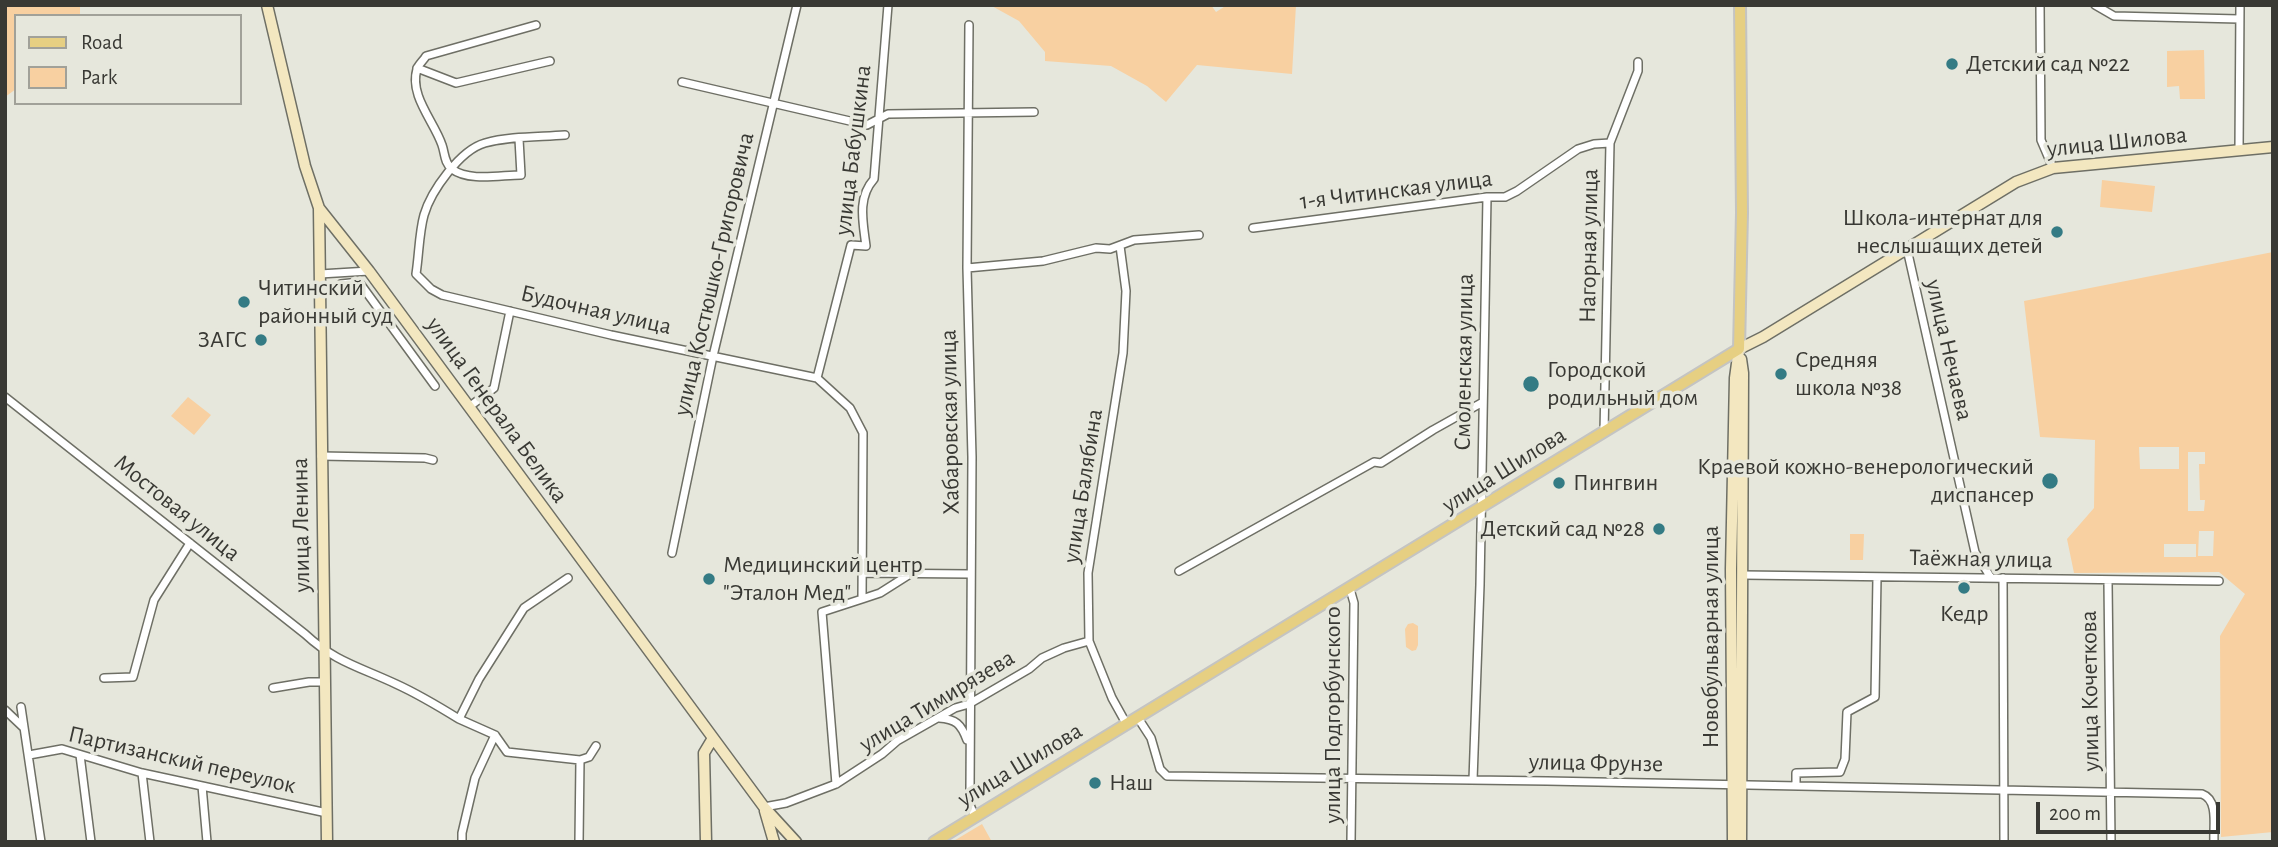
<!DOCTYPE html>
<html>
<head>
<meta charset="utf-8">
<style>
  body { margin:0 }
  #map { position:relative; width:2278px; height:847px; overflow:hidden; background:#e6e7dc; font-family:"Alegreya Sans",sans-serif }
  canvas { display:block }
  .frame { position:absolute; inset:0; border:7px solid #393934; pointer-events:none }
  .legend { position:absolute; left:14px; top:14px; width:228px; height:91px; box-sizing:border-box; background:#e6e7dc; border:2px solid #a1a199; margin:0; padding:9px 12px; list-style:none; font-size:21px; color:#393934 }
  .legend li { display:flex; align-items:center; gap:14px; height:35px }
  .legend b { width:35px; border:2px solid #a1a199 }
  .scale { position:absolute; left:2036px; top:802px; width:184px; height:32px; box-sizing:border-box; border:4px solid #393934; border-top:0; padding-left:9px; font-size:21px; line-height:24px; white-space:nowrap; color:#393934; -webkit-text-stroke:5px #e6e7dc; paint-order:stroke }
</style>
</head>
<body>
<div id="map">
<canvas width="2278" height="847"></canvas>
<div class="frame"></div>
<ul class="legend">
<li><b style="height:9px;background:#e6cf82"></b>Road</li>
<li><b style="height:19px;background:#f8d0a1"></b>Park</li>
</ul>
<div class="scale">200 m</div>
</div>
<script>
const c = document.querySelector('canvas').getContext('2d');
c.lineJoin = 'round';
function fillPath(path, color) {
  c.fillStyle = color;
  c.fill(path, 'evenodd');
}
function trace(path, color, width, dash) {
  c.strokeStyle = color;
  c.lineWidth = width;
  c.lineCap = dash ? 'butt' : 'round';
  c.setLineDash(dash || []);
  c.stroke(path);
}
function drawText(font, color, halo, rows, align = 'center') {
  c.font = font + ' "Alegreya Sans",sans-serif';
  c.lineWidth = 7;
  c.setLineDash([]);
  c.textBaseline = 'middle';
  c.strokeStyle = halo;
  c.fillStyle = color;
  for (const [text, x, y, turn = 0] of rows) {
    c.save();
    c.translate(x, y);
    c.rotate((+turn || 0) * Math.PI / 180);
    c.textAlign = isNaN(turn) ? turn : align;
    if (halo) c.strokeText(text, 0, 0);
    c.fillText(text, 0, 0);
    c.restore();
  }
}
fillPath(new Path2D(`
  M 5,5 L 80,5 L 80,16 L 16,16 L 16,89 L 5,97 Z
  M 990,5 L 1211,5 L 1216,12 L 1227,5 L 1296,5 L 1292,74 L 1197,65 L 1166,102 L 1147,86 L 1111,66 L 1045,61 L 1045,52 L 1019,21 Z
  M 2204,50 L 2205,99 L 2180,99 L 2179,86 L 2167,87 L 2167,51 Z
  M 2102,180 L 2155,186 L 2152,212 L 2100,207 Z
  M 2273,252 L 2273,832 L 2221,837 L 2220,636 L 2245,594 L 2219,572 L 2074,573 L 2067,539 L 2094,508 L 2095,440 L 2040,437 L 2024,301 ZM 2179,447 L 2179,469 L 2140,469 L 2139,447 ZM 2188,452 L 2205,452 L 2205,464 L 2199,464 L 2200,500 L 2205,500 L 2204,511 L 2188,511 ZM 2199,531 L 2214,531 L 2213,556 L 2198,556 ZM 2164,544 L 2196,544 L 2196,557 L 2164,557 Z
  M 188,397 L 211,415 L 194,435 L 171,416 Z
  M 1850,534 L 1864,534 L 1863,560 L 1850,560 Z
  M 1413,623 L 1418,626 L 1418,645 L 1416,650 L 1412,651 L 1406,647 L 1405,629 L 1408,624 Z
  M 982,824 L 992,842 L 952,842 Z`), '#f8d0a1');
const minor = new Path2D(`
  M 2040,5 L 2041,140 L 2053,168
  M 2095,5 L 2114,16 L 2239,19
  M 969,25 L 967,268 L 972,457 L 970,789 L 970,805 L 975,817
  M 417,68 L 456,83 L 550,61
  M 682,82 L 867,125 L 888,114 L 1034,112
  M 565,135 C 539,137 510,136 485,143 C 460,150 431,191 424,215 C 419,233 419,255 416,274 L 431,289 L 442,295 L 611,335 L 817,378
  M 519,139 L 521,175 C 501,175 469,182 452,169 C 444,163 445,153 442,145 C 434,121 409,96 417,69 C 418,65 424,60 426,56 L 536,25
  M 2239,150 L 2240,5
  M 1253,228 L 1487,197 L 1505,197 L 1517,191 L 1578,149 L 1594,144 L 1610,143 L 1638,71 L 1638,62
  M 1120,246 L 1126,291 L 1123,353 L 1088,573 L 1089,641 L 1112,698 L 1127,725
  M 1907,249 L 1975,552 L 1991,578
  M 967,268 L 1043,261 L 1096,248 L 1110,249 L 1134,240 L 1199,235
  M 320,274 L 369,271
  M 320,290 L 336,290 L 341,284 L 359,282 L 435,386
  M 5,397 L 305,634 C 335,662 360,667 396,684 C 418,694 438,706 459,719
  M 469,407 L 494,388 L 510,311
  M 1604,432 L 1610,143
  M 321,456 L 425,458 L 433,460
  M 672,553 L 713,356 L 797,5
  M 1179,571 L 1374,462 L 1381,463 L 1433,430 L 1483,402
  M 862,573 L 970,574
  M 1743,575 L 2219,581
  M 2003,578 L 2004,842
  M 2108,582 L 2111,842
  M 1350,589 L 1354,603 L 1351,842
  M 862,599 L 880,593 L 910,574
  M 104,678 L 133,677 L 154,600 L 190,543
  M 273,688 L 309,682 L 324,682
  M 21,707 L 41,842
  M 5,710 L 24,728
  M 939,718 C 956,719 961,724 967,740
  M 1138,718 L 1151,738 L 1160,769 L 1167,776 L 1547,781 L 2202,794 C 2219,800 2213,827 2214,842
  M 495,735 L 507,752 L 580,760 L 589,757 L 596,746
  M 29,755 L 62,749 L 142,773 L 327,813
  M 80,755 L 91,842
  M 142,773 L 150,842
  M 1473,780 L 1480,585 L 1487,197
  M 836,784 L 822,612 L 862,599 L 863,433 L 850,408 L 817,378 L 851,245 L 866,246 C 863,222 857,198 874,179 L 888,5
  M 1796,785 L 1796,773 L 1840,772 L 1845,759 L 1847,712 L 1875,697 L 1877,577
  M 202,786 L 207,842
  M 764,807 L 786,803 L 836,784 L 882,754 L 897,741 L 955,708 L 969,704 L 1029,669 L 1042,658 L 1064,648 L 1089,641
  M 462,842 L 462,833 L 475,778 L 495,735 L 459,719 L 479,679 L 524,608 L 568,578
  M 579,842 L 580,760`);
const secondary = new Path2D(`
  M 267,5 L 305,166 L 319,208 L 369,271 L 764,807 L 796,842
  M 319,208 L 327,842
  M 1739,349 L 1763,337 L 2016,182 L 2053,168 L 2273,147
  M 1741,359 L 1743,373 L 1741,842
  M 765,811 L 774,842
  M 706,842 L 704,753 L 713,738
  M 1733,842 L 1731,569 L 1735,378 L 1739,349`);
const primary = new Path2D(`
  M 934,842 L 1739,349 L 1742,213 L 1740,5`);
trace(minor, '#6e6f65', 10);
trace(secondary, '#6e6f65', 13);
trace(primary, '#c4c4c2', 14);
trace(minor, '#fff', 7);
trace(secondary, '#f3e7c0', 10);
trace(primary, '#e6cf82', 10);
for (const [x, y, r, color] of [
  [1952,64,7,"#347b84"],
  [2057,232,7,"#347b84"],
  [244,302,7,"#347b84"],
  [261,340,7,"#347b84"],
  [1781,374,7,"#347b84"],
  [1531,384,9,"#347b84"],
  [2050,481,9,"#347b84"],
  [1559,483,7,"#347b84"],
  [1659,529,7,"#347b84"],
  [709,579,7,"#347b84"],
  [1964,588,7,"#347b84"],
  [1095,783,7,"#347b84"]
]) {
  const dot = new Path2D();
  dot.arc(x, y, r, 0, 2 * Math.PI);
  c.fillStyle = color;
  c.fill(dot);
  trace(dot, '#e6e7dc', 2.5);
}
drawText('24px', '#393934', '#e6e7dc', [
  ["Детский сад №22",1966,64],
  ["Школа-интернат для",2043,218,"right"],
  ["неслышащих детей",2043,246,"right"],
  ["Читинский",258,288],
  ["районный суд",258,316],
  ["ЗАГС",247,340,"right"],
  ["Средняя",1795,360],
  ["школа №38",1795,388],
  ["Городской",1547,370],
  ["родильный дом",1547,398],
  ["Краевой кожно-венерологический",2034,467,"right"],
  ["диспансер",2034,495,"right"],
  ["Пингвин",1573,483],
  ["Детский сад №28",1645,529,"right"],
  ["Медицинский центр",723,565],
  ["\"Эталон Мед\"",723,593],
  ["Кедр",1964,614,"center"],
  ["Наш",1109,783]
], 'left');
drawText('24px', '#393934', '#e6e7dc', [
  ["улица Шилова",2117,142,-6],
  ["улица Бабушкина",853,150,-83],
  ["1-я Читинская улица",1396,190,-7],
  ["Нагорная улица",1589,246,-89],
  ["улица Костюшко-Григоровича",714,274,-77],
  ["Будочная улица",596,310,13],
  ["улица Нечаева",1949,350,77],
  ["Смоленская улица",1464,362,-89],
  ["улица Генерала Белика",497,410,54],
  ["Хабаровская улица",950,422,-91],
  ["улица Шилова",1504,470,-32],
  ["улица Балябина",1083,486,-81],
  ["Мостовая улица",177,508,39],
  ["улица Ленина",301,525,-91],
  ["Таёжная улица",1981,559,1],
  ["Новобульварная улица",1711,637,-90],
  ["улица Кочеткова",2090,691,-91],
  ["улица Тимирязева",937,701,-31],
  ["улица Подгорбунского",1333,715,-90],
  ["Партизанский переулок",182,760,13],
  ["улица Фрунзе",1596,763,1],
  ["улица Шилова",1020,765,-31]
]);
</script>
</body>
</html>
